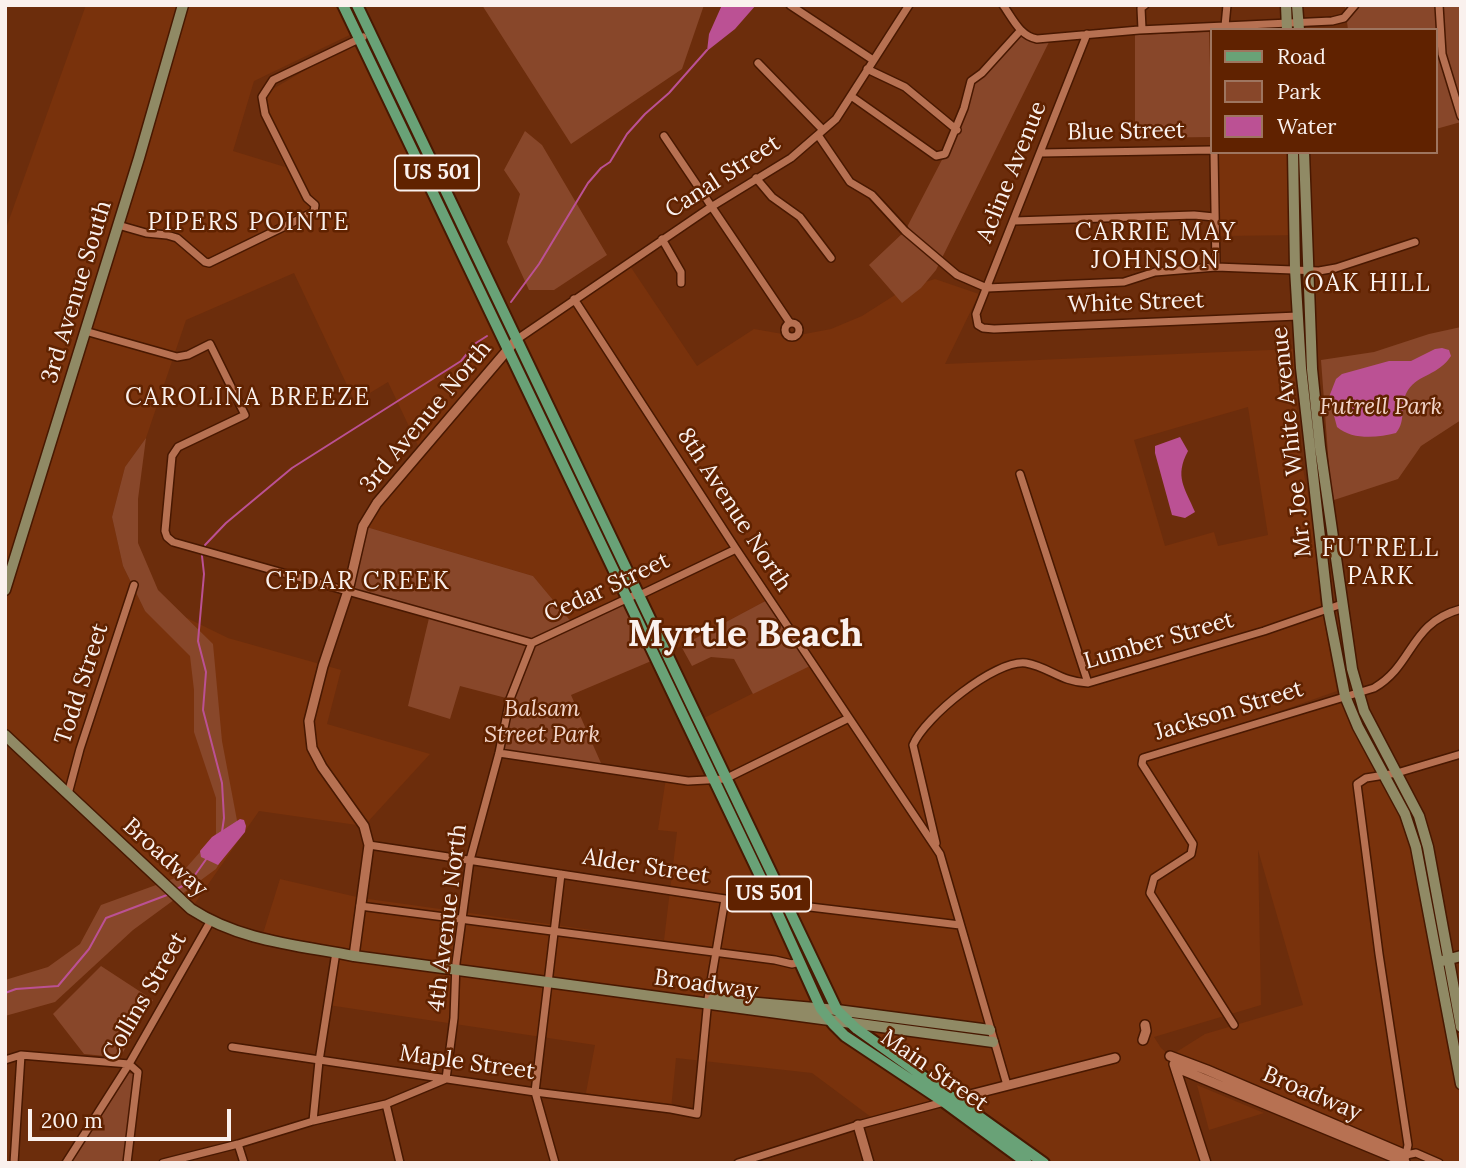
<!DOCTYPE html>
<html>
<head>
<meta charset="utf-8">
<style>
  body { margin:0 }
  #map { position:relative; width:1466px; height:1168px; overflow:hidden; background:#6c2d0c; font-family:Lora,serif }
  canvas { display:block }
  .frame { position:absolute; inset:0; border:7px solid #faf1ee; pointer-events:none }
  .legend { position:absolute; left:1210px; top:28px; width:228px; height:126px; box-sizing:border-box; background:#602200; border:2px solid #9e755f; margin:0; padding:9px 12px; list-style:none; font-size:21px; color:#faf1ee }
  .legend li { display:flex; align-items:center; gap:14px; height:35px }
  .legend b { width:35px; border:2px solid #9e755f }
  .scale { position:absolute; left:28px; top:1109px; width:203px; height:32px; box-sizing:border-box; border:4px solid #faf1ee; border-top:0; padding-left:9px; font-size:21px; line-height:24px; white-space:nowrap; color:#faf1ee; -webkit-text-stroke:5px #602200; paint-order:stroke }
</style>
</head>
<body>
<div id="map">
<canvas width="1466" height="1168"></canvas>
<div class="frame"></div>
<ul class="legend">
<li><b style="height:9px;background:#69a277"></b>Road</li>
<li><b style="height:19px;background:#88472a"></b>Park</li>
<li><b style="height:19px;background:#bb5194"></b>Water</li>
</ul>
<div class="scale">200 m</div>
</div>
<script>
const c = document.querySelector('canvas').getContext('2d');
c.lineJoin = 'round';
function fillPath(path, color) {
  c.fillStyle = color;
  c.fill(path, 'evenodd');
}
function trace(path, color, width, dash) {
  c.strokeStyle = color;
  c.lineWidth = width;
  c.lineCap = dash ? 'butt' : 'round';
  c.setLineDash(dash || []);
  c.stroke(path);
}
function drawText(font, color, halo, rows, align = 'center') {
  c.font = font + ' Lora,serif';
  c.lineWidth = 5;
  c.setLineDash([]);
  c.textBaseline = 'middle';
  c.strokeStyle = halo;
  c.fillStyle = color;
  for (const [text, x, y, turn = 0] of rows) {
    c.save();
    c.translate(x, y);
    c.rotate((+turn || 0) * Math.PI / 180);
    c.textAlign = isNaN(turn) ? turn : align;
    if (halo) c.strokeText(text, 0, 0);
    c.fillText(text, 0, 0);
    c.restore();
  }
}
fillPath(new Path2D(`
  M 86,5 L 343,5 L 356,32 L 254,81 L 233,151 L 285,167 L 261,116 L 257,98 L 370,33 L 517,340 L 628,263 L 697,366 L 754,329 L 794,336 L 831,329 L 862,316 L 906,288 L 935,279 L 979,294 L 945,364 L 1293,349 L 1299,447 L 1314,528 L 1320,600 L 1337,691 L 1218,733 L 1359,693 L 1419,816 L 1461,1027 L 1461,1163 L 1426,1163 L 1171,1057 L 1206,1163 L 1044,1163 L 944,1102 L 871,1117 L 812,1073 L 676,1058 L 671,1109 L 585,1098 L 595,1045 L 328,1005 L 336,952 L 261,940 L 280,879 L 361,898 L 664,940 L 677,832 L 658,830 L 666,778 L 725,778 L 698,721 L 813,663 L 771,598 L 666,654 L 637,594 L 573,624 L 533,576 L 363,526 L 422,454 L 388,382 L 355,402 L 294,273 L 186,320 L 146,438 L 125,467 L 112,517 L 123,566 L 145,611 L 187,618 L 228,638 L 341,670 L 327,724 L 430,754 L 364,826 L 259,811 L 191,909 L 5,735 L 5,231 ZM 1248,407 L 1268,535 L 1218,546 L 1214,532 L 1165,546 L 1134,440 ZM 1258,850 L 1303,1005 L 1205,1034 L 1170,1056 L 1161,1048 L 1154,1037 L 1261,1005 Z
  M 1215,152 L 1304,152 L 1306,235 L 1220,236 Z
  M 1197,1085 L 1264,1113 L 1209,1130 Z`), '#79320c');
fillPath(new Path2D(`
  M 482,5 L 704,5 L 682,69 L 571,144 Z
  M 1345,5 L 1461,5 L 1461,122 L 1436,129 L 1436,30 L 1348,30 Z
  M 1020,31 L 1037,39 L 1051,38 L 936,270 L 921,288 L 902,303 L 869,265 L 905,231 L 945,154 L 971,81 Z
  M 1209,32 L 1212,137 L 1135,138 L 1135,35 Z
  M 525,131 L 542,145 L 607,255 L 554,290 L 529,290 L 507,242 L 520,194 L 504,170 Z
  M 1461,327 L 1461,420 L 1421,446 L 1398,479 L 1334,500 L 1330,481 L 1321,360 L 1374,352 L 1429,334 Z
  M 146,438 L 138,499 L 138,543 L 158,590 L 213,644 L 222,741 L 239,831 L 216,869 L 133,930 L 55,1002 L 5,1016 L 5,980 L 48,967 L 80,944 L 101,905 L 178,877 L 216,834 L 216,798 L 194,732 L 194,690 L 190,656 L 145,611 L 123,566 L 112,517 L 125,467 Z
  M 363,526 L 533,576 L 573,624 L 627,599 L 656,659 L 571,695 L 604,770 L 499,753 L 510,699 L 460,686 L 450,719 L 408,706 L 430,614 L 348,591 Z
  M 771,598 L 814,664 L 753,694 L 734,659 L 711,657 L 692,666 L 681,646 Z
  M 101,966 L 153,1000 L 123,1052 L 115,1057 L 84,1054 L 53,1014 Z
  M 129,1073 L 134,1074 L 123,1163 L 71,1163 Z`), '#88472a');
fillPath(new Path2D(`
  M 722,5 L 756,5 L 735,29 L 707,51 L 709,34 Z
  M 1442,348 L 1449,350 L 1451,356 C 1439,375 1419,374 1408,390 C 1399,404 1407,420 1396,433 C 1377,438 1352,440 1337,427 L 1329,397 L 1336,379 L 1342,374 L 1389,361 L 1411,361 L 1435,349 Z
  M 1180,437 L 1188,451 C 1174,477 1185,488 1195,512 L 1185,518 L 1172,515 L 1155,453 L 1155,446 Z
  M 240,819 L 244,820 L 246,826 L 245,832 L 218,865 L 201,857 L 200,851 L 212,837 Z`), '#bb5194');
trace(new Path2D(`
  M 511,302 L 539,264 L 588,183 L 601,168 L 610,162 L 627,134 L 645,114 L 669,93 L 707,50
  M 205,545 L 226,523 L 292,468 L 461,361 L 476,343 L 487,336
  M 202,556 L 204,574 L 198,641 L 206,672 L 203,710 L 222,783 L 224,818 L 222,832
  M 175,890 L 190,882 L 207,858
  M 5,993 L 16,989 L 58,986 L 89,949 L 106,918 L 167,895`), '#bb5194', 2);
const minor = new Path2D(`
  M 790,5 L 873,60
  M 1003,5 C 1013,19 1020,36 1037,39 L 1139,30 L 1332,21 L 1344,18 L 1355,5
  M 1439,5 L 1442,54 L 1461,116
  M 1225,26 L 1227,5
  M 1142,29 L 1141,8 L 1145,5
  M 1087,34 L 976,314 L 978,325 L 983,328 L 994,329 L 1298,316
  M 758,63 L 823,130
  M 867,69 L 905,87 L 957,130
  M 851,96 L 936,156 L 945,154 L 964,108 L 971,81 L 982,73 L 1020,31
  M 818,135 L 850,182 L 872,195 L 905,231 L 957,275 L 987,288 L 1124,282 L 1155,272 L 1216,267 L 1319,271 L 1336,268 L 1415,242
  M 664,136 L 790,323
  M 1214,152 L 1216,267
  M 1041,153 L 1212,150
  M 756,178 L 772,197 L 800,217 L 831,258
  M 1014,221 L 1194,215 L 1214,217
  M 118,225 L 146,233 L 167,235 L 177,238 L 205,262 L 209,263 L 314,212 L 315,205 L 307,198 L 265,114 L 262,97 L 273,80 L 363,37
  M 662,239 L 681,272 L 681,283
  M 574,299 L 736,549 L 940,854 L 1007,1085
  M785 330a7 7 0 1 1 14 0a7 7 0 1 1-14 0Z
  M 85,331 L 177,357 L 188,355 L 210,344 L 245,415 L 178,447 L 172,456 L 165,531 L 167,537 L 173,542 L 532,643 L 637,594 L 644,593 L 736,549
  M 516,340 L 711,207 L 791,158 L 836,119 L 909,5
  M 1020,474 L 1088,683
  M 499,753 L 688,781 L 725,779 L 849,718
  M 68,794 L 80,749 L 134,585
  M 936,843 L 913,745 C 924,718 995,659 1026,663 C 1049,667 1061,682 1088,683 L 1264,631 L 1342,604
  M 369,845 L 725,899 L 773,903
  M 785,904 L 960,925
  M 360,906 L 775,960 L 792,964 L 800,962
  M 1234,1025 L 1150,893 L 1154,878 L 1191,854 L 1193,844 L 1142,764 L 1143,758 L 1374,688 C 1414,665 1409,623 1461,609
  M 232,1047 L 535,1092 L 671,1109 L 697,1114 L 708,999 L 725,899
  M 5,1060 L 21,1055 L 129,1064 L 138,1072 L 127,1163
  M 386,1104 L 400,1163
  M 313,1121 L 319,1061 L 336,952
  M 238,1144 L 244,1163
  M 1406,1155 L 1416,1153 L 1439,1163
  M 1405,1159 L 1408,1145 L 1379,954 L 1357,784 L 1366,778 L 1397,773 L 1461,754
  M 14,1163 L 21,1055
  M 66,1163 L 129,1064 L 210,922
  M 163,1163 L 238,1144 L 313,1121 L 386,1104 L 446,1079 L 454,1018 L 456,963 L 470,860 L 499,753 L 510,699 L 532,643
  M 555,1163 L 535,1092 L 561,874
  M 738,1163 L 858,1125 L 944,1102`);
const tertiary = new Path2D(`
  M 354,956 L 369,845 L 364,826 L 322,767 L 312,748 L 309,721 L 323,666 L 348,591 L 363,526 L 377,503 L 516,340
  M 1143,1040 L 1146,1031 L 1145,1025
  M 1170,1056 L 1207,1070 L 1406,1155
  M 1174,1064 L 1206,1163
  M 1175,1067 L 1405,1162
  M 950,1100 L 1115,1058
  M 858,1125 L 869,1163`);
const secondary = new Path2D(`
  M 1286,5 L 1287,30
  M 1297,5 L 1299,30
  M 1293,152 L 1295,269 L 1301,368 L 1328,608 L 1345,696 L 1358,727 L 1405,814 L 1416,847 L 1461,1084
  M 1304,152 L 1312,369 L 1320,447 L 1352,669 L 1364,711 L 1419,816 L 1428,847 L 1461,1027
  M 5,590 L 139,158 L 183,5
  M 5,735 L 191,909 C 240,941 297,945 354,956 L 993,1042
  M 1442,961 L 1461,956
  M 713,999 L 837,1010 L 990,1030`);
const primary = new Path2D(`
  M 343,5 L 773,903 L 821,1009 L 833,1024 L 845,1036 L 944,1102 L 1027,1163
  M 357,5 L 837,1010 L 857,1029 L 1044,1163`);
trace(minor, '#481801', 10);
trace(tertiary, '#481801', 12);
trace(secondary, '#481801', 13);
trace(primary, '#481801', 14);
trace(minor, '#b77152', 7);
trace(tertiary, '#b77152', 9);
trace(secondary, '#908a65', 10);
trace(primary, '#69a277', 10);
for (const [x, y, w] of [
  [437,173,84],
  [769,894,84]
]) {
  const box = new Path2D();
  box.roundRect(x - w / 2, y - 17.5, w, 35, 5);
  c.fillStyle = '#602200';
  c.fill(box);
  trace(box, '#faf1ee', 2);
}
drawText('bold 21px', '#faf1ee', null, [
  ["US 501",437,173],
  ["US 501",769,894]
]);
drawText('23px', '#faf1ee', '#602200', [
  ["Blue Street",1126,132,-1],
  ["Acline Avenue",1012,172,-68],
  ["Canal Street",723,177,-33],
  ["3rd Avenue South",77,292,-73],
  ["White Street",1136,303,-2],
  ["3rd Avenue North",426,417,-50],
  ["Mr. Joe White Avenue",1292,442,-96],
  ["8th Avenue North",734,510,57],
  ["Cedar Street",607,588,-25],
  ["Lumber Street",1159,641,-16],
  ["Todd Street",82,684,-72],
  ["Jackson Street",1229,711,-17],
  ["Broadway",165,858,42],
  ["Alder Street",646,867,9],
  ["4th Avenue North",448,918,-83],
  ["Broadway",706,985,8],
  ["Collins Street",145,997,-60],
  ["Maple Street",467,1063,8],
  ["Main Street",934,1071,35],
  ["Broadway",1312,1094,23]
]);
drawText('italic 23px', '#f2d4c8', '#602200', [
  ["Futrell Park",1381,407],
  ["Balsam",542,709],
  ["Street Park",542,735]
]);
c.letterSpacing = '2px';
drawText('24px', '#faf1ee', '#602200', [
  ["PIPERS POINTE",249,223],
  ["CARRIE MAY",1156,233],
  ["JOHNSON",1156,261],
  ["OAK HILL",1368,284],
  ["CAROLINA BREEZE",248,398],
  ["FUTRELL",1381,549],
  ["PARK",1381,577],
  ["CEDAR CREEK",358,582]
]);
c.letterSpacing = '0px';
drawText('bold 37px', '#faf1ee', '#602200', [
  ["Myrtle Beach",745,635]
]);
</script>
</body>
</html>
